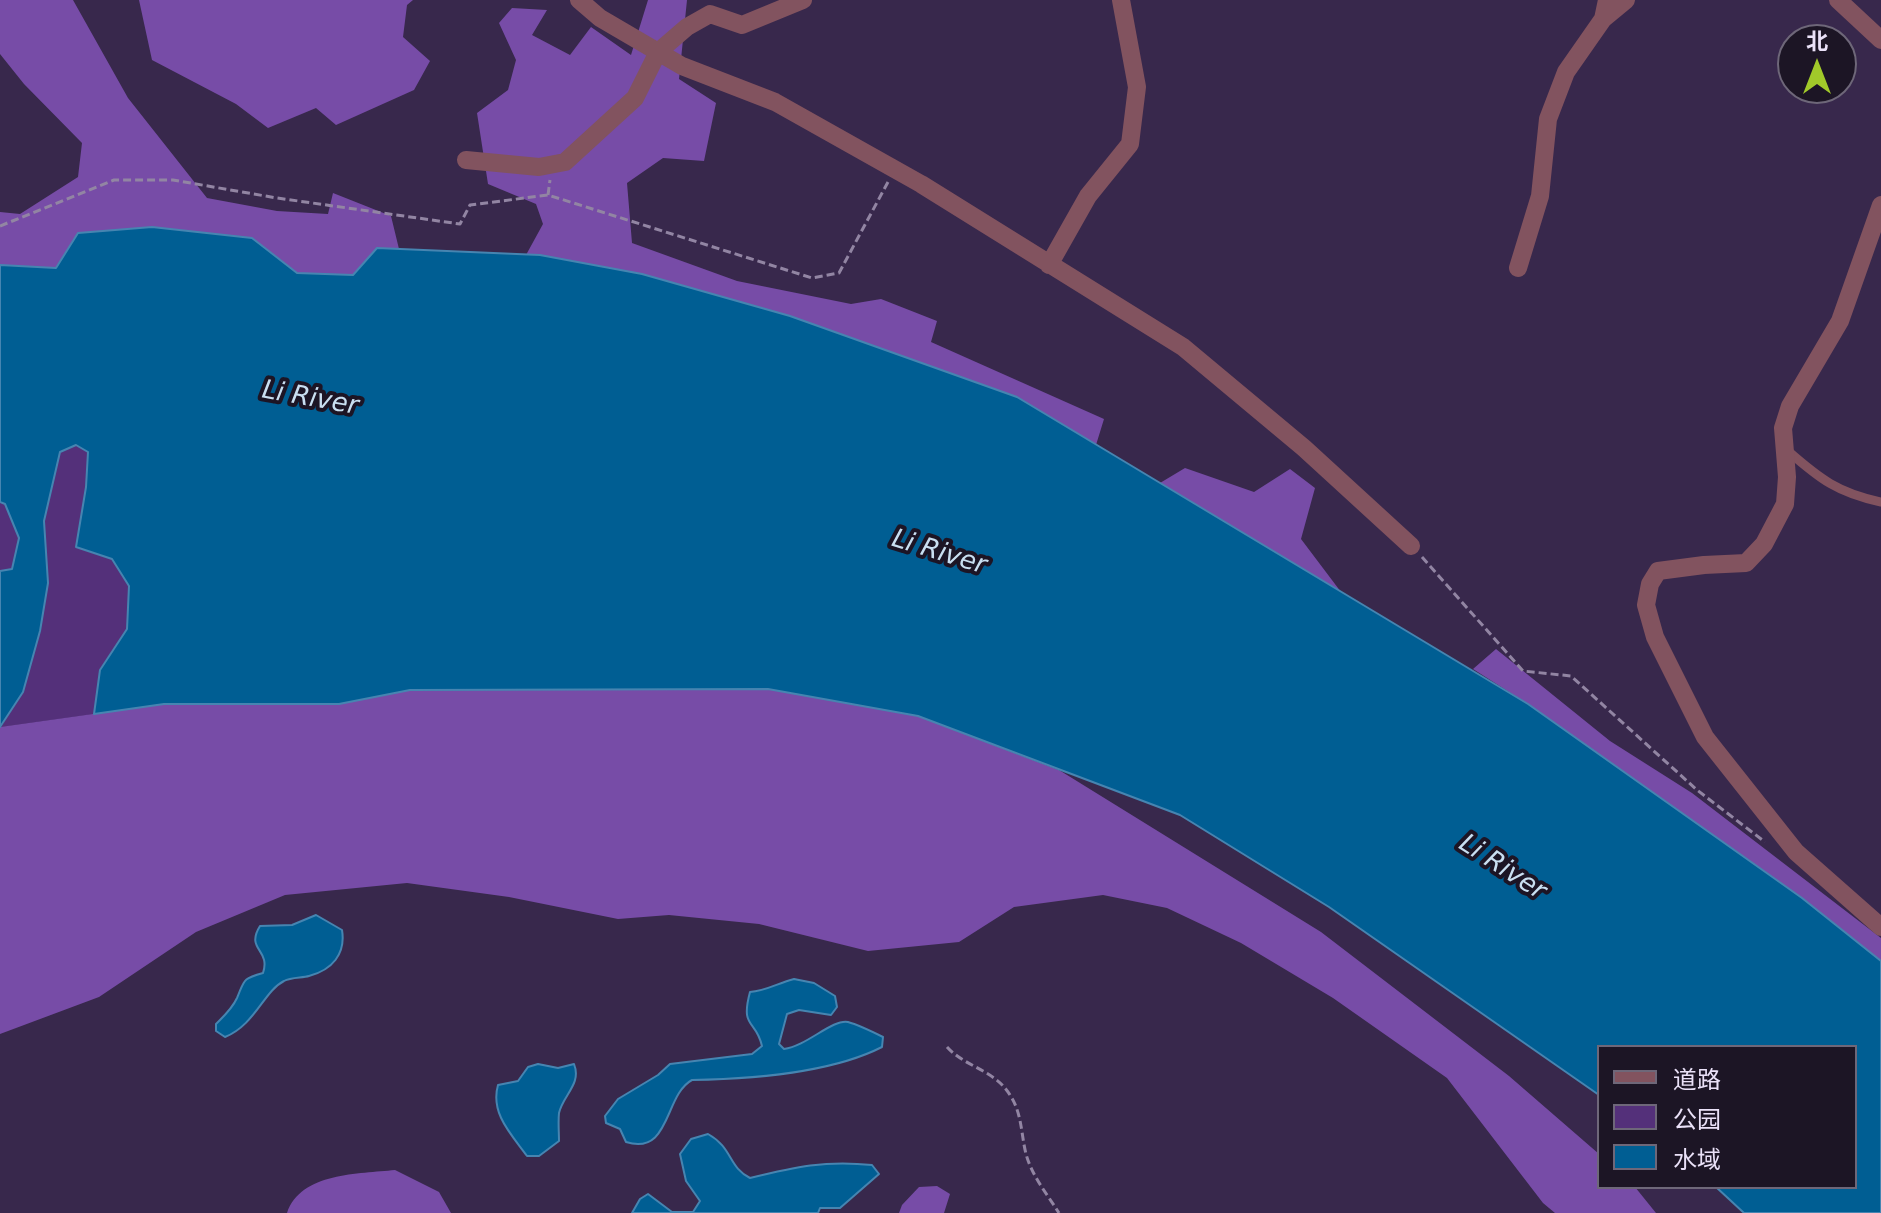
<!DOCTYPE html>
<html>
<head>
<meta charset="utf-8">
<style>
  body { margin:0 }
  #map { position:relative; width:1881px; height:1213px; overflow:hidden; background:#38284c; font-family:"DejaVu Sans","Noto Sans SC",sans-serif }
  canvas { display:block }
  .legend { position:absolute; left:1597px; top:1045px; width:260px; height:144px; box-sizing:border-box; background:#1c1525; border:2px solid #6e6779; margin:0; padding:10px 14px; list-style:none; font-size:24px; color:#eae1f8 }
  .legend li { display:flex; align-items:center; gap:16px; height:40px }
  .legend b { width:40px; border:2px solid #6e6779 }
  .north { position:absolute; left:1777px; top:24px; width:80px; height:80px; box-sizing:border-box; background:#1c1525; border:2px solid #6e6779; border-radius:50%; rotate:0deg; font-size:22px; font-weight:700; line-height:32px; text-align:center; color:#eae1f8 }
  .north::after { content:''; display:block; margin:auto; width:28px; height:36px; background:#a1c92a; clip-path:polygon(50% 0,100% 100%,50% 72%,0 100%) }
</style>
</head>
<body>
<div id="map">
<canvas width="1881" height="1213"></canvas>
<ul class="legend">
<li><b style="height:10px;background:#82535f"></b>道路</li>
<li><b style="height:22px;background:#54307a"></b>公园</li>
<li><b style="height:22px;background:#005e93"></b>水域</li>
</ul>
<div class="north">北</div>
</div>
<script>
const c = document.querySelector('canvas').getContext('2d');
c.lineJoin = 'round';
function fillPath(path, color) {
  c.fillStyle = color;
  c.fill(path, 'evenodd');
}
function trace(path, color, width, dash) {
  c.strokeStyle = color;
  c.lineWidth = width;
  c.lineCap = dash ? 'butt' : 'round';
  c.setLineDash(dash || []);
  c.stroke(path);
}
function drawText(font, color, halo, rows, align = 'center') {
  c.font = font + ' "DejaVu Sans",sans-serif';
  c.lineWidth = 8;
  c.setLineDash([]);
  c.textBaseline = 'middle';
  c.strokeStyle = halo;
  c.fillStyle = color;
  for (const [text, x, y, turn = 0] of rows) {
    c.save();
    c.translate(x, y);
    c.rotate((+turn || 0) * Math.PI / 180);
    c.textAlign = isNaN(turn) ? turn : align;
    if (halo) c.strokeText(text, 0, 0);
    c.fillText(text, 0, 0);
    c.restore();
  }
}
fillPath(new Path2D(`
  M 76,445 L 88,452 L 86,487 L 112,559 L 129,586 L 127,629 L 100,669 L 94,714 L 1,727 L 23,691 L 48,583 L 44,521 L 60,452 Z
  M 0,502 L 5,504 L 19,538 L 12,569 L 0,571 Z`), '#54307a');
fillPath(new Path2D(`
  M 0,0 L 73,0 L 128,98 L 207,198 L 277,211 L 328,214 L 333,193 L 391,216 L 399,249 L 377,248 L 353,275 L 297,273 L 252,238 L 152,227 L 78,233 L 56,268 L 0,265 L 0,212 L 20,214 L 78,177 L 82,143 L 24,84 L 0,54 Z
  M 139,0 L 413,0 L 407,5 L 403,37 L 430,61 L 414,90 L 336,125 L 316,108 L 268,128 L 236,104 L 152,60 Z
  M 648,0 L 687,0 L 679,79 L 716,103 L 704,161 L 663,158 L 627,183 L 632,243 L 737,281 L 851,304 L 881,299 L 937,321 L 931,342 L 1104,419 L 1096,445 L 1017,397 L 642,274 L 526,255 L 543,224 L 536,204 L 488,184 L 477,113 L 508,90 L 516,60 L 499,23 L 512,8 L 547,10 L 532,35 L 570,55 L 591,27 L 631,55 Z
  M 1185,468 L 1254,492 L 1290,469 L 1315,488 L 1301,539 L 1341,592 L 1160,483 Z
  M 1496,649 L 1610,741 L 1692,793 L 1881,938 L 1881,961 L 1802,898 L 1528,704 L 1473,669 Z
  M 768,689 L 918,716 L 1059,770 L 1321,932 L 1509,1076 L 1599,1154 L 1599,1187 L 1635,1187 L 1656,1213 L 1555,1213 L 1543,1203 L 1447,1078 L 1333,998 L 1241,943 L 1167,908 L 1103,895 L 1014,907 L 959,942 L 868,951 L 759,924 L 669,915 L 618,919 L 509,897 L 407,883 L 285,895 L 196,932 L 99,997 L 0,1034 L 0,727 L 164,704 L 339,704 L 410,690 Z
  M 395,1170 L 439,1192 L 451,1213 L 287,1213 C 301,1172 359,1174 395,1170 Z
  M 937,1186 L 950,1194 L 944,1213 L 899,1213 L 902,1205 L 919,1187 Z`), '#774ca7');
const water = new Path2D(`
  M 152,227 L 252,238 L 297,273 L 353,275 L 377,248 L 540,255 L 642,274 L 790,316 L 1017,397 L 1528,704 L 1802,898 L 1881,961 L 1881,1213 L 1744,1213 L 1716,1187 L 1855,1187 L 1855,1047 L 1599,1047 L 1599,1095 L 1329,907 L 1180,815 L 918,716 L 768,689 L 410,690 L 339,704 L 164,704 L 94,714 L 100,670 L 127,629 L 129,586 L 112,559 L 76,547 L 86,487 L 88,452 L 76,445 L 60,452 L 44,521 L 48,583 L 40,631 L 23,692 L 0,727 L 0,571 L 12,569 L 19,538 L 5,504 L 0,502 L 0,265 L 56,268 L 78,233 Z
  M 316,915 L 342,930 C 346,954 332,970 309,976 C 302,978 291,977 284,981 C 264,991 255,1025 225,1037 L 216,1031 L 216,1024 C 224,1016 232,1009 237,998 C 245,979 242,979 263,973 C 271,949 245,950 260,926 L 292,925 Z
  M 794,979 L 814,983 L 835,996 L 837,1007 L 831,1015 L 799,1010 L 787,1014 L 779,1044 L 784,1049 C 807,1046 832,1019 848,1022 C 859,1025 873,1032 883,1037 L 882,1047 C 831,1073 749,1079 692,1080 C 664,1095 671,1156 626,1142 L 620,1129 L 606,1123 L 605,1116 L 618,1099 L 658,1075 L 670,1064 L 752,1054 L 762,1046 C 756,1019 740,1029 750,992 C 766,991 778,983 794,979 Z
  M 538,1064 L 558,1068 L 574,1064 C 582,1084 563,1095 559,1113 C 558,1122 559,1132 559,1141 L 539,1156 L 527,1156 C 511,1134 490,1113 498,1085 L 518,1081 L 528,1067 Z
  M 708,1134 C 733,1148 728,1167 750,1178 C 795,1167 825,1160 872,1165 L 879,1174 L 840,1208 L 820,1208 L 818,1213 L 632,1213 L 640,1199 L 648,1194 L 672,1212 L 693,1212 L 700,1201 L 686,1181 L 680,1154 L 691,1139 Z`);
fillPath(water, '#005e93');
trace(water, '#4685b1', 2);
trace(new Path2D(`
  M 548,195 L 550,180
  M 0,226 L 114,180 L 173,180 L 277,198 L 460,224 L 470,205 L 548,195 L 812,278 L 839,273 L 888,182
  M 1422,557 L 1523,671 L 1571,676 L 1697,790 L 1765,842
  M 947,1047 C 965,1067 995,1070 1010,1095 C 1022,1113 1021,1134 1026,1154 C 1032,1176 1047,1194 1059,1213`), '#9285a3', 3, [8, 4]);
trace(new Path2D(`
  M 1788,451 C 1820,479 1838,493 1881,502`), '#82535f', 9);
trace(new Path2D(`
  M 579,0 L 600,18 L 682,66 L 775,102 L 921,184 L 1183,347 L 1304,448 L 1411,546
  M 1838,0 L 1881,40
  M 1603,19 L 1626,0
  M 466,160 L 539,167 L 565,162 L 635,98 L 658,52 L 687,27 L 710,14 L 742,25 L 803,0
  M 1881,205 L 1840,321 L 1790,406 L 1783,428 L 1787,477 L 1785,504 L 1764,544 L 1746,563 L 1704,565 L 1658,571 L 1650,584 L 1646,605 L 1655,637 L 1705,737 L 1796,852 L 1881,927
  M 1049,265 L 1088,196 L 1130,144 L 1137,87 L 1121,0
  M 1518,268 L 1540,196 L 1548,119 L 1566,72 L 1603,19 L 1607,0`), '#82535f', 18);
drawText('italic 26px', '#c9dff1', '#1c1525', [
  ["Li River",310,399,10],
  ["Li River",939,553,17],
  ["Li River",1502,868,33]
]);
</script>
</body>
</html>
